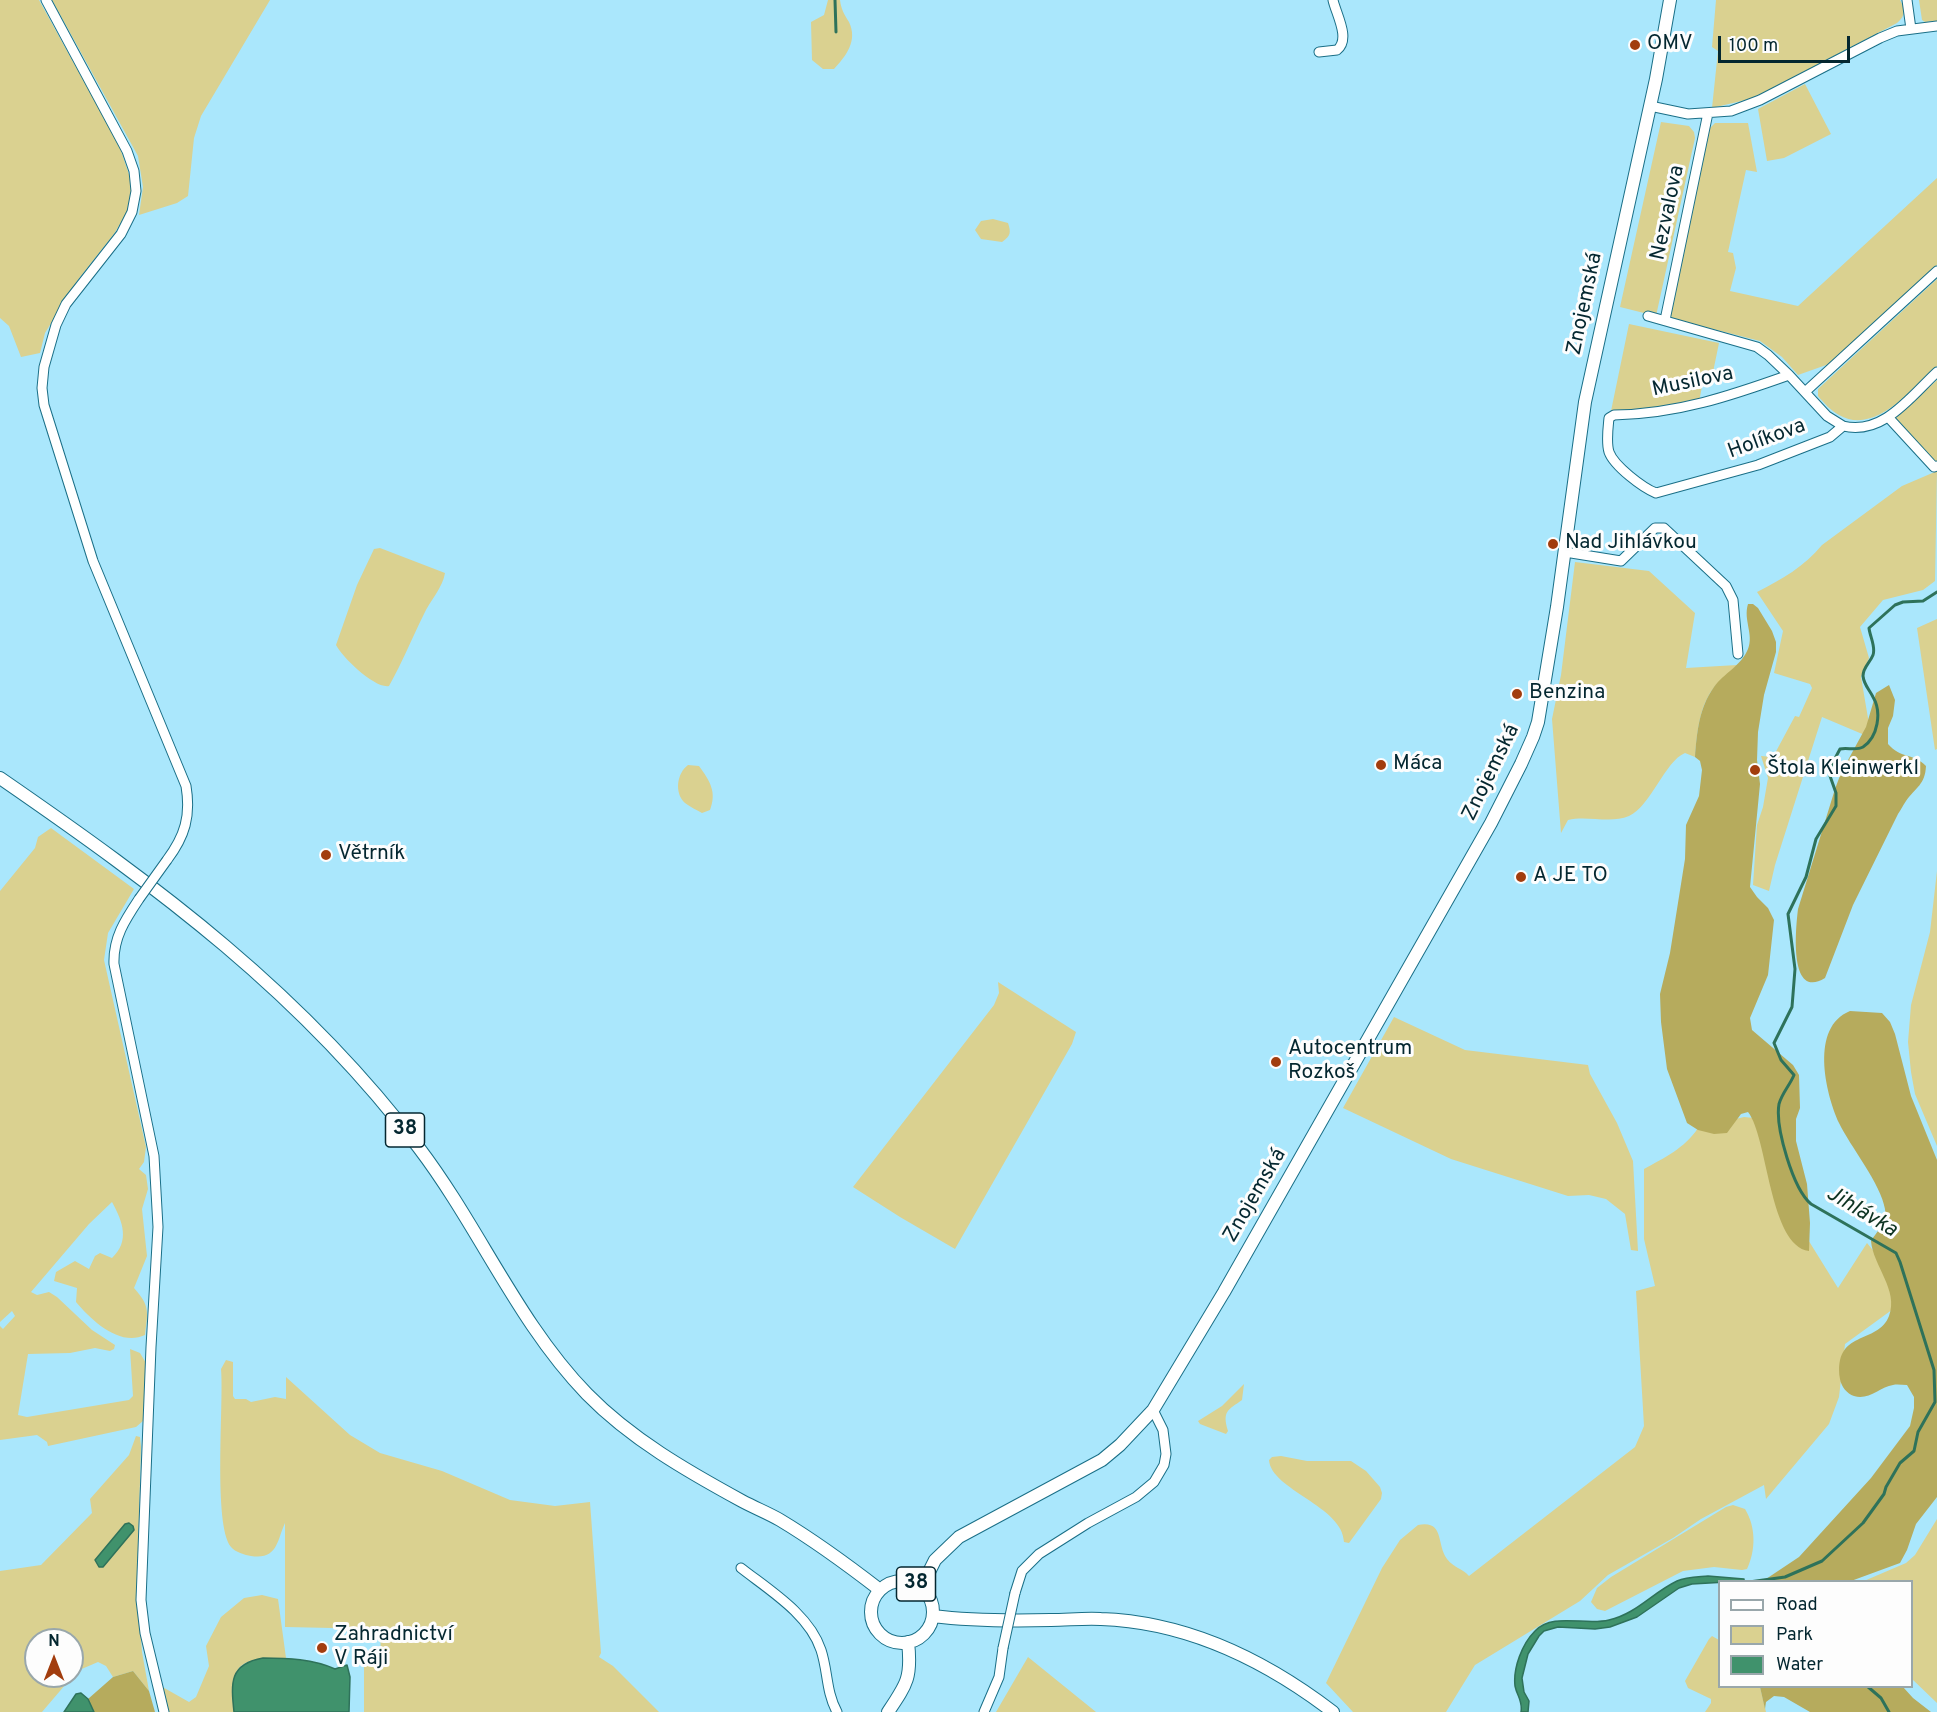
<!DOCTYPE html>
<html>
<head>
<meta charset="utf-8">
<style>
  body { margin:0 }
  #map { position:relative; width:1937px; height:1712px; overflow:hidden; background:#aae7fc; font-family:Overpass,sans-serif }
  canvas { display:block }
  .legend { position:absolute; left:1718px; top:1580px; width:195px; height:108px; box-sizing:border-box; background:#fdfdfd; border:2px solid #99a7ab; margin:0; padding:8px 10px; list-style:none; font-size:18px; color:#042730 }
  .legend li { display:flex; align-items:center; gap:12px; height:30px }
  .legend b { width:30px; border:2px solid #99a7ab }
  .north { position:absolute; left:24px; top:1628px; width:60px; height:60px; box-sizing:border-box; background:#fdfdfd; border:2px solid #99a7ab; border-radius:50%; rotate:0deg; font-size:16px; font-weight:700; line-height:24px; text-align:center; color:#042730 }
  .north::after { content:''; display:block; margin:auto; width:21px; height:27px; background:#a23d0e; clip-path:polygon(50% 0,100% 100%,50% 72%,0 100%) }
  .scale { position:absolute; left:1718px; top:36px; width:132px; height:27px; box-sizing:border-box; border:3px solid #042730; border-top:0; padding-left:8px; font-size:18px; line-height:21px; white-space:nowrap; color:#042730; -webkit-text-stroke:4px #fdfdfd; paint-order:stroke }
</style>
</head>
<body>
<div id="map">
<canvas width="1937" height="1712"></canvas>
<ul class="legend">
<li><b style="height:8px;background:#fff"></b>Road</li>
<li><b style="height:16px;background:#dad190"></b>Park</li>
<li><b style="height:16px;background:#40926c"></b>Water</li>
</ul>
<div class="north">N</div>
<div class="scale">100 m</div>
</div>
<script>
const c = document.querySelector('canvas').getContext('2d');
c.lineJoin = 'round';
function fillPath(path, color) {
  c.fillStyle = color;
  c.fill(path, 'evenodd');
}
function trace(path, color, width, dash) {
  c.strokeStyle = color;
  c.lineWidth = width;
  c.lineCap = dash ? 'butt' : 'round';
  c.setLineDash(dash || []);
  c.stroke(path);
}
function drawText(font, color, halo, rows, align = 'center') {
  c.font = font + ' Overpass,sans-serif';
  c.lineWidth = 6;
  c.setLineDash([]);
  c.textBaseline = 'middle';
  c.strokeStyle = halo;
  c.fillStyle = color;
  for (const [text, x, y, turn = 0] of rows) {
    c.save();
    c.translate(x, y);
    c.rotate((+turn || 0) * Math.PI / 180);
    c.textAlign = isNaN(turn) ? turn : align;
    if (halo) c.strokeText(text, 0, 0);
    c.fillText(text, 0, 0);
    c.restore();
  }
}
fillPath(new Path2D(`
  M 0,0 L 39,0 L 119,145 L 133,186 L 129,209 L 114,234 L 77,281 L 45,333 L 40,353 L 21,357 L 9,326 L 0,318 Z
  M 52,0 L 270,0 L 201,116 L 194,138 L 188,196 L 177,203 L 139,215 L 143,187 L 138,156 Z
  M 828,0 L 840,0 C 841,9 844,14 849,22 C 858,41 846,56 834,69 L 823,69 L 812,60 L 811,22 L 824,15 Z
  M 1716,0 L 1900,0 C 1905,9 1906,16 1897,23 L 1754,98 L 1712,108 L 1718,51 L 1712,47 Z
  M 1919,0 L 1937,0 L 1937,21 L 1925,22 L 1922,20 Z
  M 1805,84 L 1831,134 L 1784,158 L 1767,161 L 1758,109 Z
  M 1661,122 L 1689,126 L 1694,132 L 1695,138 L 1656,316 L 1620,307 Z
  M 1715,123 L 1748,123 L 1757,172 L 1746,170 L 1728,252 L 1733,253 L 1736,268 L 1730,291 L 1798,306 L 1937,178 L 1937,265 L 1829,364 L 1798,375 L 1782,357 L 1760,341 L 1673,319 L 1669,313 L 1710,128 Z
  M 993,219 L 1008,223 C 1011,232 1011,236 1002,242 L 981,239 L 975,230 L 981,221 Z
  M 1937,279 L 1937,366 C 1913,388 1875,436 1839,415 C 1831,411 1824,403 1818,396 L 1818,389 Z
  M 1629,324 L 1719,343 L 1712,377 L 1704,376 L 1699,402 L 1670,407 L 1611,411 Z
  M 1937,380 L 1937,462 L 1935,463 L 1893,420 Z
  M 1937,471 L 1935,581 L 1923,590 L 1883,600 L 1860,627 L 1869,658 L 1861,677 L 1869,724 L 1867,736 L 1822,717 L 1775,865 L 1769,891 L 1753,885 L 1757,825 L 1763,807 L 1768,778 L 1761,756 L 1773,757 L 1795,716 L 1799,717 L 1812,688 L 1810,684 L 1774,673 L 1783,631 L 1757,592 C 1782,579 1804,567 1822,545 L 1902,486 Z
  M 380,548 L 445,573 C 443,587 430,601 424,614 C 412,638 402,663 389,686 C 375,689 342,657 336,645 L 357,585 L 374,549 Z
  M 1575,562 L 1649,571 L 1695,613 L 1686,668 L 1737,665 C 1731,672 1723,678 1716,685 C 1699,704 1697,733 1695,757 L 1685,753 C 1665,761 1651,806 1629,816 C 1610,824 1587,815 1568,820 L 1561,833 L 1552,719 L 1561,675 Z
  M 1937,619 L 1937,749 L 1935,750 L 1917,628 Z
  M 688,765 L 699,766 C 710,781 717,792 710,810 L 702,813 C 697,810 690,807 685,803 C 674,793 677,773 688,765 Z
  M 51,828 L 134,889 L 108,933 L 104,960 L 146,1147 L 144,1162 L 139,1169 L 146,1175 L 148,1189 L 142,1209 L 147,1256 L 134,1288 C 150,1306 148,1311 145,1335 C 120,1347 92,1321 76,1302 L 77,1288 L 54,1281 L 56,1272 L 75,1261 L 89,1269 L 95,1256 L 100,1253 L 112,1258 C 130,1241 123,1222 112,1202 L 89,1224 L 31,1292 L 37,1295 L 49,1292 L 57,1297 L 92,1330 L 115,1345 L 114,1349 L 110,1351 L 95,1348 L 70,1353 L 28,1354 L 18,1415 L 27,1417 L 129,1400 L 133,1396 L 130,1349 L 140,1353 L 146,1363 L 143,1421 L 136,1427 L 48,1446 L 47,1442 L 37,1435 L 0,1440 L 0,1326 L 3,1329 L 15,1316 L 12,1311 L 0,1322 L 0,891 L 35,848 L 38,837 Z
  M 1937,871 L 1937,1146 L 1915,1094 L 1911,1072 L 1908,1042 L 1911,1005 L 1930,932 Z
  M 998,982 L 1076,1032 L 1072,1044 L 955,1249 L 900,1217 L 853,1187 L 994,1005 L 999,993 Z
  M 1394,1017 L 1465,1050 L 1588,1065 L 1590,1074 L 1617,1123 L 1633,1161 L 1638,1251 L 1631,1250 L 1625,1214 L 1606,1199 L 1589,1195 L 1568,1196 L 1451,1159 L 1343,1108 Z
  M 1744,1117 L 1754,1118 L 1771,1180 L 1838,1288 L 1867,1243 L 1890,1271 L 1900,1304 L 1845,1344 L 1839,1397 L 1829,1424 L 1766,1499 L 1764,1485 L 1701,1519 L 1673,1538 L 1608,1575 L 1580,1601 L 1475,1665 L 1446,1712 L 1353,1712 L 1326,1683 L 1382,1568 L 1400,1540 L 1418,1525 C 1445,1520 1436,1544 1447,1559 C 1454,1568 1462,1568 1469,1576 L 1635,1447 L 1644,1426 L 1636,1291 L 1655,1286 L 1644,1239 L 1644,1169 C 1664,1158 1685,1148 1698,1128 Z
  M 226,1360 L 233,1362 L 233,1396 L 235,1399 L 246,1399 L 251,1402 L 275,1397 L 286,1399 L 286,1377 L 350,1435 L 380,1453 L 442,1471 L 510,1500 L 555,1506 L 590,1502 L 601,1653 L 599,1657 L 613,1666 L 659,1712 L 364,1712 L 364,1665 L 381,1655 L 380,1629 L 285,1627 L 285,1523 C 277,1540 278,1560 251,1556 C 245,1555 235,1552 231,1547 C 213,1524 224,1404 221,1369 Z
  M 1244,1384 L 1242,1400 C 1228,1410 1222,1411 1228,1431 L 1226,1434 L 1200,1424 L 1198,1421 L 1222,1406 Z
  M 136,1436 L 140,1437 L 141,1447 L 137,1586 L 142,1652 L 149,1691 L 133,1671 L 113,1677 L 106,1666 L 98,1662 L 77,1671 L 42,1712 L 0,1712 L 0,1571 L 41,1565 L 92,1513 L 90,1499 L 129,1455 ZM 36,1640 L 72,1640 L 72,1676 L 36,1676 Z
  M 1281,1456 L 1307,1461 L 1351,1461 L 1366,1471 L 1380,1487 L 1382,1493 L 1381,1499 L 1349,1543 L 1344,1542 C 1343,1506 1271,1490 1269,1460 L 1272,1457 Z
  M 1733,1505 L 1745,1509 C 1756,1527 1756,1550 1747,1569 L 1742,1570 L 1714,1567 L 1683,1571 L 1605,1611 L 1597,1609 L 1591,1602 L 1597,1588 L 1611,1577 L 1726,1507 Z
  M 1937,1519 L 1937,1703 L 1912,1679 L 1912,1582 L 1864,1581 L 1906,1563 L 1915,1555 Z
  M 262,1595 L 278,1599 L 286,1658 C 239,1658 229,1663 234,1712 L 167,1712 L 159,1685 L 189,1702 L 196,1697 L 209,1666 L 206,1646 L 221,1617 L 244,1598 Z
  M 1712,1636 L 1719,1640 L 1720,1686 L 1760,1687 L 1766,1712 L 1705,1712 L 1711,1703 L 1711,1699 L 1688,1688 L 1685,1681 L 1709,1639 Z
  M 1028,1657 L 1096,1712 L 996,1712 Z`), '#dad190');
fillPath(new Path2D(`
  M 1748,604 L 1753,604 L 1758,608 L 1772,631 L 1776,642 L 1776,652 L 1764,695 L 1758,732 L 1757,760 L 1760,784 L 1750,887 L 1757,897 L 1768,908 L 1774,920 L 1768,975 L 1750,1018 L 1752,1030 L 1793,1065 L 1799,1075 L 1800,1108 L 1796,1119 L 1796,1141 L 1807,1184 L 1810,1223 L 1809,1251 C 1769,1246 1768,1137 1748,1112 L 1741,1114 L 1727,1133 L 1714,1134 L 1698,1130 L 1687,1123 L 1667,1069 L 1661,1022 L 1660,994 L 1670,953 L 1685,859 L 1686,825 L 1699,796 L 1702,770 L 1700,761 L 1695,757 C 1697,732 1699,708 1714,687 C 1724,673 1741,666 1748,649 C 1754,634 1743,620 1748,604 Z
  M 1889,685 L 1895,700 L 1893,716 L 1888,728 L 1888,744 C 1901,759 1914,753 1926,766 C 1925,785 1916,787 1906,801 C 1903,805 1901,810 1898,814 L 1853,905 L 1825,978 C 1788,1001 1796,926 1798,909 L 1835,789 L 1841,773 L 1866,727 L 1876,693 Z
  M 1850,1011 L 1882,1013 L 1890,1022 L 1895,1034 L 1911,1096 L 1937,1160 L 1937,1497 L 1916,1524 L 1907,1550 L 1900,1563 L 1851,1581 L 1763,1581 L 1799,1557 L 1871,1478 L 1910,1426 L 1914,1408 L 1914,1397 L 1907,1385 C 1902,1385 1897,1384 1893,1385 C 1880,1387 1868,1401 1854,1396 C 1847,1394 1841,1386 1840,1379 C 1833,1329 1878,1345 1889,1316 C 1899,1290 1873,1266 1871,1241 C 1878,1230 1887,1223 1885,1209 C 1881,1184 1850,1146 1839,1123 C 1825,1092 1810,1027 1850,1011 Z
  M 133,1671 L 149,1691 L 155,1712 L 94,1712 L 88,1699 L 113,1677 Z
  M 1760,1687 L 1903,1687 L 1913,1698 L 1931,1712 L 1810,1712 L 1784,1697 L 1774,1696 L 1766,1702 L 1765,1709 Z`), '#b6ab5d');
const water = new Path2D(`
  M 129,1523 L 133,1526 L 134,1530 L 103,1567 L 99,1567 L 95,1560 L 125,1524 Z
  M 1708,1576 L 1744,1579 L 1744,1581 L 1692,1584 L 1679,1588 L 1637,1617 L 1610,1627 L 1595,1629 L 1558,1627 L 1544,1631 L 1539,1636 L 1528,1654 L 1522,1678 L 1524,1692 L 1529,1701 L 1528,1712 L 1521,1712 C 1523,1701 1517,1696 1515,1686 C 1513,1668 1522,1644 1535,1631 C 1553,1612 1585,1626 1609,1620 C 1636,1614 1652,1593 1677,1581 C 1686,1577 1698,1577 1708,1576 Z
  M 263,1658 C 288,1658 313,1659 335,1669 L 347,1665 L 350,1677 L 349,1712 L 234,1712 C 231,1683 229,1664 263,1658 Z
  M 81,1693 L 88,1699 L 94,1712 L 64,1712 L 76,1694 Z`);
fillPath(water, '#40926c');
trace(water, '#2e725a', 1.5);
trace(new Path2D(`
  M 835,0 L 836,32
  M 1749,1582 L 1785,1577 L 1822,1561 L 1863,1523 L 1884,1494 L 1886,1487 L 1900,1463 L 1914,1451 L 1918,1432 L 1935,1402 L 1934,1370 L 1900,1262 L 1896,1253 L 1811,1204 C 1793,1189 1775,1127 1779,1104 C 1782,1093 1790,1085 1794,1075 L 1781,1060 L 1774,1043 L 1792,1007 L 1795,969 L 1788,914 L 1806,877 L 1816,839 L 1836,806 L 1836,793 L 1830,776 L 1831,766 L 1840,749 C 1847,747 1856,751 1863,747 C 1878,737 1882,712 1873,697 C 1869,689 1864,685 1863,676 C 1863,667 1870,663 1873,655 C 1876,647 1870,637 1869,628 L 1895,605 L 1903,602 L 1923,601 L 1937,592
  M 1867,1686 L 1881,1698 L 1889,1712`), '#2e725a', 3);
const minor = new Path2D(`
  M 46,0 L 127,151 L 134,171 L 136,191 L 132,212 L 121,234 L 66,304 L 56,325 L 44,367 L 42,388 L 44,405 L 93,561 L 186,786 C 191,816 185,836 167,860
  M 1907,0 L 1911,29
  M 1319,52 L 1337,50 C 1351,39 1336,14 1333,0
  M 1650,106 L 1688,114 L 1731,111 L 1760,100 L 1880,38 L 1897,31 L 1937,26
  M 1648,316 L 1757,347 L 1768,355 L 1789,375
  M 1665,320 L 1708,113
  M 1805,392 L 1937,271
  M 1888,417 L 1934,467 L 1937,466
  M 1843,426 L 1827,416 L 1789,375 C 1730,396 1677,414 1614,415 L 1609,418 C 1608,428 1606,442 1609,452 C 1614,466 1643,488 1656,493 L 1758,465 L 1830,437 L 1843,426 C 1883,436 1911,396 1937,372
  M 1565,552 L 1621,561 L 1655,528 L 1664,528 L 1726,586 L 1733,600 L 1738,654
  M 139,899 C 125,920 113,938 114,964 L 154,1156 L 158,1227 L 151,1347 L 141,1600 L 145,1633 L 164,1712
  M 741,1568 C 769,1590 809,1614 821,1650 C 828,1671 826,1692 837,1712
  M 1015,1593 L 1022,1571 L 1039,1554 L 1088,1523 L 1136,1497 L 1154,1482 L 1164,1465 L 1166,1454 L 1163,1430 L 1153,1410
  M 984,1712 L 999,1677 L 1003,1648`);
const major = new Path2D(`
  M 0,778 C 158,887 302,993 419,1148 C 479,1227 518,1323 587,1394 C 631,1439 687,1471 742,1501 C 755,1508 768,1513 780,1520 C 815,1541 849,1566 880,1590
  M871 1612a31 31 0 1 1 62 0a31 31 0 1 1-62 0Z
  M 921,1588 L 935,1560 L 959,1537 L 1102,1460 L 1120,1445 L 1153,1410 L 1224,1292 L 1491,823 L 1521,764 L 1533,737 L 1538,722 L 1557,607 L 1585,402 L 1656,79 L 1670,0
  M 933,1616 C 972,1621 1011,1621 1051,1620 C 1067,1620 1084,1618 1101,1619 C 1188,1622 1265,1660 1333,1712
  M 888,1712 C 907,1684 912,1677 908,1642`);
trace(minor, '#1a6f87', 11);
trace(major, '#1a6f87', 14);
trace(minor, '#fff', 9);
trace(major, '#fff', 12);
const minorBridge = new Path2D(`
  M 139,899 L 167,860
  M 1003,1648 L 1015,1593`);
trace(minorBridge, '#1a6f87', 11, []);
trace(minorBridge, '#fff', 9);
for (const [x, y, r, color] of [
  [1635,45,6,"#a23d0e"],
  [1553,544,6,"#a23d0e"],
  [1517,694,6,"#a23d0e"],
  [1381,765,6,"#a23d0e"],
  [1755,770,6,"#a23d0e"],
  [326,855,6,"#a23d0e"],
  [1521,877,6,"#a23d0e"],
  [1276,1062,6,"#a23d0e"],
  [322,1648,6,"#a23d0e"]
]) {
  const dot = new Path2D();
  dot.arc(x, y, r, 0, 2 * Math.PI);
  c.fillStyle = color;
  c.fill(dot);
  trace(dot, '#fdfdfd', 2);
}
for (const [x, y, w] of [
  [405,1130,39],
  [916,1584,39]
]) {
  const box = new Path2D();
  box.roundRect(x - w / 2, y - 17, w, 34, 4.5);
  c.fillStyle = '#fdfdfd';
  c.fill(box);
  trace(box, '#042730', 1.5);
}
drawText('bold 20px', '#042730', null, [
  ["38",405,1130],
  ["38",916,1584]
]);
drawText('21px', '#042730', '#fdfdfd', [
  ["OMV",1647,45],
  ["Nad Jihlávkou",1565,544],
  ["Benzina",1529,694],
  ["Máca",1393,765],
  ["Štola Kleinwerkl",1767,770],
  ["Větrník",338,855],
  ["A JE TO",1533,877],
  ["Autocentrum",1288,1050],
  ["Rozkoš",1288,1074],
  ["Zahradnictví",334,1636],
  ["V Ráji",334,1660]
], 'left');
drawText('21px', '#042730', '#fdfdfd', [
  ["Nezvalova",1669,213,-78],
  ["Znojemská",1586,304,-78],
  ["Musilova",1693,383,-12],
  ["Holíkova",1767,440,-20],
  ["Znojemská",1492,773,-64],
  ["Znojemská",1256,1196,-60]
]);
drawText('italic 22px', '#0c3221', '#fdfdfd', [
  ["Jihlávka",1861,1213,31]
]);
</script>
</body>
</html>
